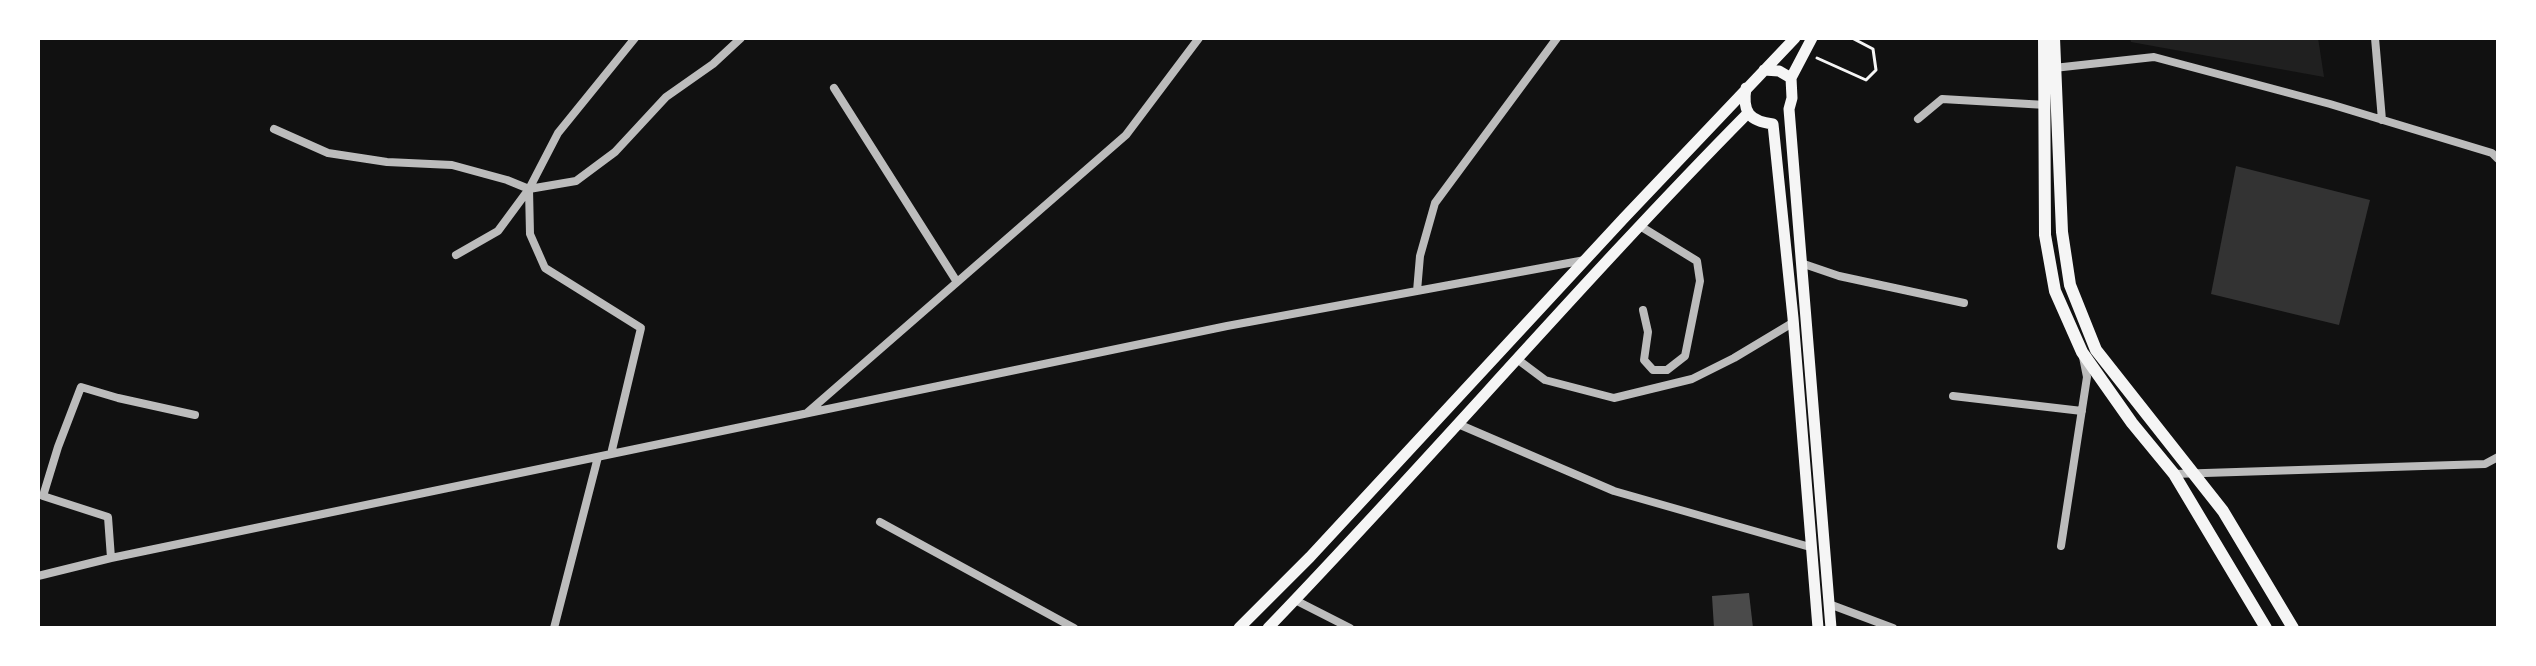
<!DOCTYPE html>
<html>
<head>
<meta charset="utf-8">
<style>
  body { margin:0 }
  #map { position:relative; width:2536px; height:666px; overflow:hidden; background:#111; font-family:Karla,sans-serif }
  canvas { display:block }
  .frame { position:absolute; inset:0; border:40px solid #fff; pointer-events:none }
</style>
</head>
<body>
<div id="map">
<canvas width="2536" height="666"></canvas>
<div class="frame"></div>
</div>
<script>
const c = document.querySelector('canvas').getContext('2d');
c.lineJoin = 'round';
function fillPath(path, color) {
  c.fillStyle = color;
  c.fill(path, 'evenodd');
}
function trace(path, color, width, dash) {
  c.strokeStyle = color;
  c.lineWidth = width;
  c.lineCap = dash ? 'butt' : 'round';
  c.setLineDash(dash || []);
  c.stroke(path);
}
fillPath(new Path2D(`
  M 2130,38 L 2318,38 L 2324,77 L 2131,42 Z`), '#202020');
fillPath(new Path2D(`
  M 2236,166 L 2370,200 L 2339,325 L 2211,294 Z`), '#333');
fillPath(new Path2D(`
  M 1749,593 L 1753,628 L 1714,628 L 1712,596 Z`), '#4a4a4a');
trace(new Path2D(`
  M 1817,58 L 1866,80 L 1876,70 L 1873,49 L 1852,38`), '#f5f5f5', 3);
trace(new Path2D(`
  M 2375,38 L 2382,120
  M 2054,68 L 2154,57 L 2330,104 L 2492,153 L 2498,159
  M 834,88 L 957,282
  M 1918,119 L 1942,99 L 2046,105
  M 274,129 L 328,153 L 387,162 L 452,165 L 507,180 L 529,189
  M 1640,226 L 1697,261 L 1700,281 L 1685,356 L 1667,370 L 1653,370 L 1644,360 L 1648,332 L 1643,310
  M 456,255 L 498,231 L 529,189 L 576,181 L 615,152 L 666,97 L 713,64 L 741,38
  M 1801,263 L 1839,276 L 1964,303
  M 1417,291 L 1420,256 L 1435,203 L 1557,38
  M 1517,359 L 1545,380 L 1614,398 L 1692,379 L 1734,358 L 1794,322
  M 1953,396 L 2082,411
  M 808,412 L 1126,135 L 1199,38
  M 1458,424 L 1614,491 L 1810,547
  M 611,454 L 641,328 L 545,268 L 530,234 L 529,189 L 558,133 L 635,38
  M 2174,474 L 2485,464 L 2498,457
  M 880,522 L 1074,628
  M 2061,546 L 2087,377 L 2083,357
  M 111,558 L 108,517 L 43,496 L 58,447 L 81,387 L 118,398 L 195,415
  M 38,576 L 111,558 L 1227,326 L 1585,260
  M 1295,600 L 1350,628
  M 1829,604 L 1893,628
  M 554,628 L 598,457`), '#bcbcbc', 8);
trace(new Path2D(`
  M 1812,38 L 1791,78 L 1792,98 L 1789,109 L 1831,628
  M 1764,70 L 1779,71 L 1791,78
  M 1746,88 C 1742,113 1750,121 1773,124
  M 1773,124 L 1793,318 L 1818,628
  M 1239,628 L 1310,557 L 1624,218 L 1795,38
  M 1268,628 C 1431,459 1583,280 1748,113`), '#f5f5f5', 11);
trace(new Path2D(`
  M 2044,38 L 2045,235 L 2055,291 L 2082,352 L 2132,423 L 2174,474 L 2266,628
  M 2054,38 L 2062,232 L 2070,285 L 2096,350 L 2223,511 L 2293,628`), '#f5f5f5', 12);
</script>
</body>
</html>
